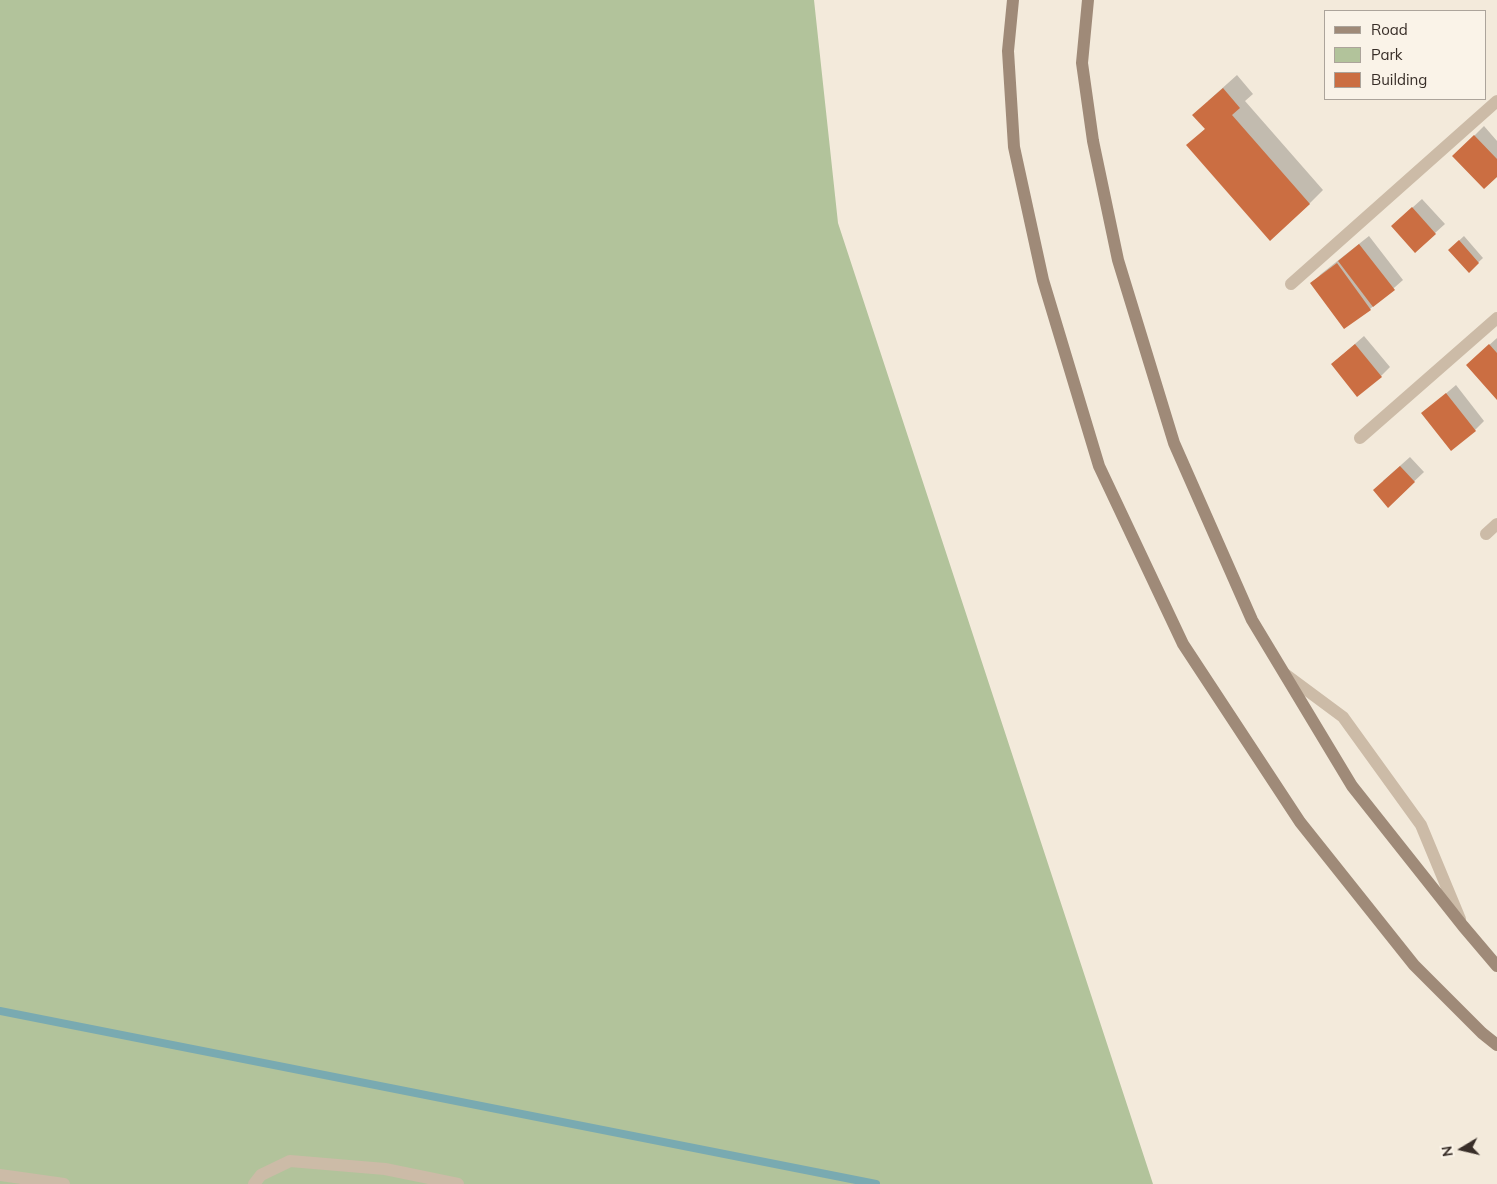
<!DOCTYPE html>
<html>
<head>
<meta charset="utf-8">
<style>
  body { margin:0 }
  #map { position:relative; width:1497px; height:1184px; overflow:hidden; background:#f3eadb; font-family:Mulish,sans-serif }
  canvas { display:block }
  .legend { position:absolute; left:1324px; top:10px; width:162px; height:90px; box-sizing:border-box; background:#faf3e8; border:1px solid #aca49b; margin:0; padding:6px 9px; list-style:none; font-size:15px; color:#382e28 }
  .legend li { display:flex; align-items:center; gap:10px; height:25px }
  .legend b { width:25px; border:1px solid #aca49b }
  .north { position:absolute; left:1437px; top:1124px; width:50px; height:50px; -webkit-text-stroke:4px #faf3e8; paint-order:stroke; rotate:261deg; font-size:14px; font-weight:700; line-height:20px; text-align:center; color:#382e28 }
  .north::after { content:''; display:block; margin:auto; width:18px; height:22px; background:#382e28; clip-path:polygon(50% 0,100% 100%,50% 72%,0 100%) }
</style>
</head>
<body>
<div id="map">
<canvas width="1497" height="1184"></canvas>
<ul class="legend">
<li><b style="height:6px;background:#9f8a78"></b>Road</li>
<li><b style="height:14px;background:#b2c39b"></b>Park</li>
<li><b style="height:14px;background:#cb6e42"></b>Building</li>
</ul>
<div class="north">N</div>
</div>
<script>
const c = document.querySelector('canvas').getContext('2d');
c.lineJoin = 'round';
function fillPath(path, color) {
  c.fillStyle = color;
  c.fill(path, 'evenodd');
}
function trace(path, color, width, dash) {
  c.strokeStyle = color;
  c.lineWidth = width;
  c.lineCap = dash ? 'butt' : 'round';
  c.setLineDash(dash || []);
  c.stroke(path);
}
fillPath(new Path2D(`
  M 0,0 L 814,0 L 838,223 L 1153,1184 L 0,1184 Z`), '#b2c39b');
fillPath(new Path2D(`
  M 1237,75 L 1253,94 L 1245,101 L 1323,190 L 1309,204 L 1188,145 L 1206,128 L 1208,101 Z
  M 1484,126 L 1497,141 L 1497,175 L 1454,156 Z
  M 1422,199 L 1445,224 L 1415,251 L 1402,217 Z
  M 1369,236 L 1403,280 L 1370,309 L 1312,283 L 1321,274 Z
  M 1464,236 L 1483,258 L 1469,271 L 1449,250 Z
  M 1364,336 L 1390,367 L 1381,376 L 1332,364 Z
  M 1497,338 L 1497,398 L 1477,356 Z
  M 1456,385 L 1484,421 L 1475,430 L 1423,413 Z
  M 1410,457 L 1424,472 L 1388,506 L 1383,481 Z`), '#0003');
trace(new Path2D(`
  M 0,1011 L 876,1184`), '#79aab1', 8);
fillPath(new Path2D(`
  M 1223,88 L 1240,108 L 1232,115 L 1310,204 L 1270,241 L 1186,145 L 1205,129 L 1192,115 Z
  M 1474,135 L 1497,159 L 1497,177 L 1484,189 L 1452,156 Z
  M 1412,207 L 1436,234 L 1415,253 L 1391,226 Z
  M 1459,240 L 1479,263 L 1469,273 L 1448,250 Z
  M 1359,244 L 1395,290 L 1373,307 L 1338,261 Z
  M 1337,263 L 1371,310 L 1344,329 L 1310,283 Z
  M 1355,344 L 1382,377 L 1357,397 L 1331,364 Z
  M 1489,344 L 1497,353 L 1497,400 L 1466,365 Z
  M 1446,393 L 1476,431 L 1451,451 L 1421,413 Z
  M 1400,466 L 1415,482 L 1388,508 L 1373,490 Z`), '#cb6e42');
trace(new Path2D(`
  M 1285,674 L 1343,717 L 1421,825 L 1460,919`), '#ccbba7', 12);
trace(new Path2D(`
  M 1291,284 L 1497,101
  M 1360,438 L 1497,318
  M 1486,534 L 1497,524
  M 0,1175 L 64,1184
  M 254,1184 L 261,1175 L 290,1161 L 385,1169 L 458,1184`), '#ccbba7', 12);
trace(new Path2D(`
  M 1013,0 L 1008,51 L 1014,147 L 1043,280 L 1099,466 L 1183,644 L 1300,822 L 1414,965 L 1482,1033 L 1497,1045
  M 1088,0 L 1082,63 L 1093,141 L 1118,260 L 1174,443 L 1252,620 L 1352,786 L 1463,926 L 1497,966`), '#9f8a78', 12);
</script>
</body>
</html>
